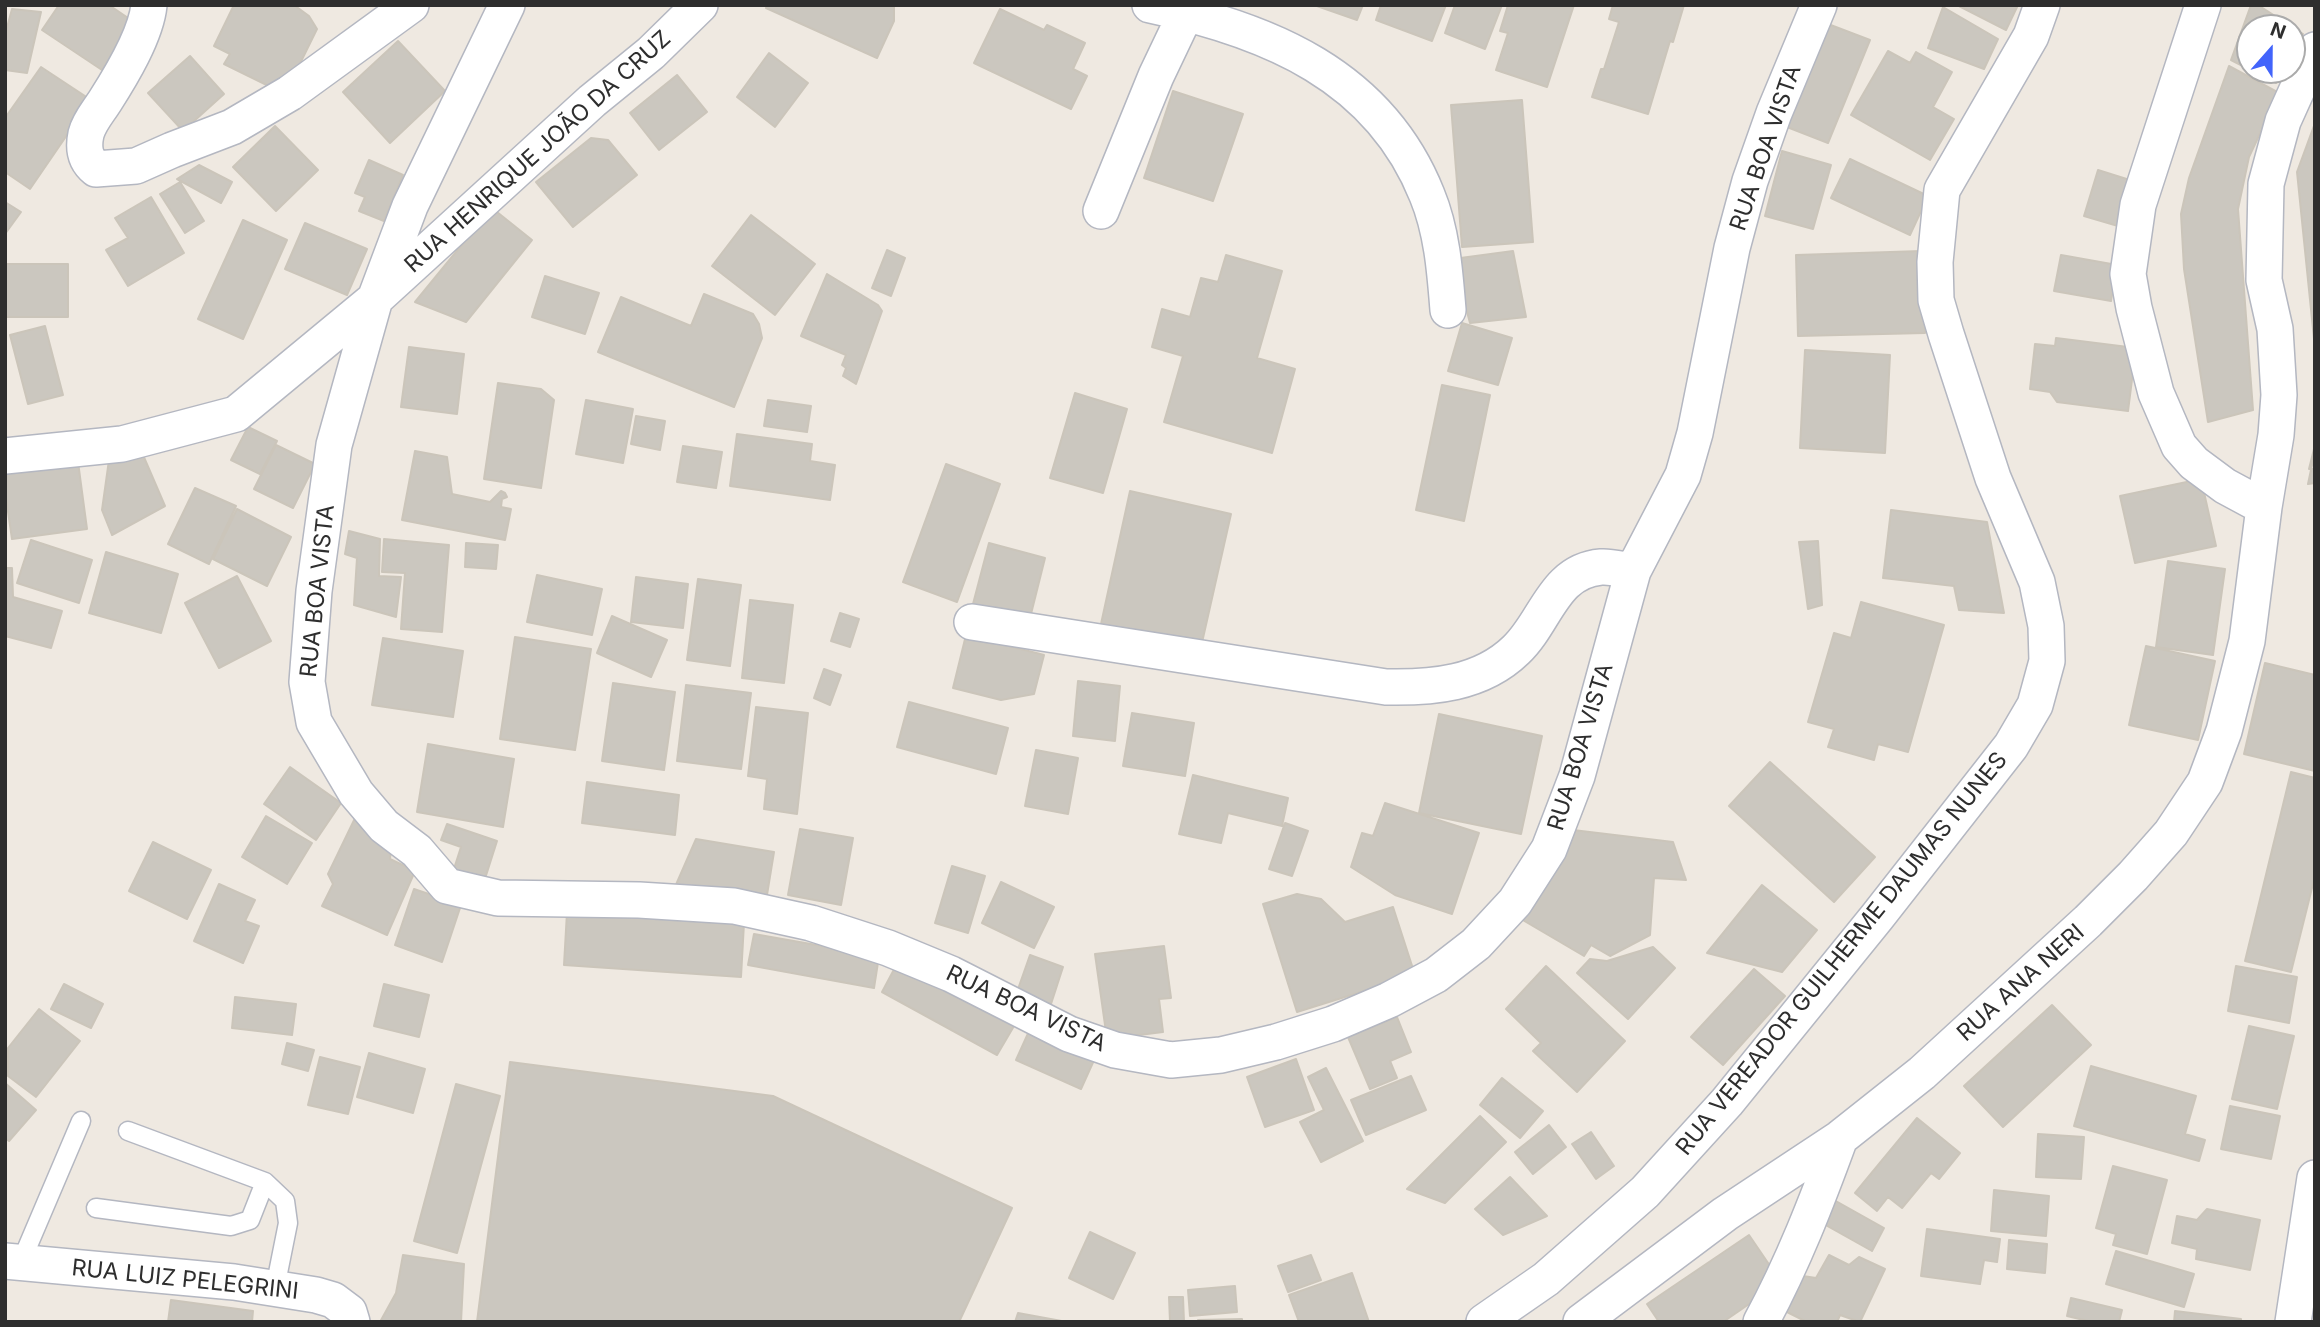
<!DOCTYPE html>
<html>
<head>
<meta charset="utf-8">
<style>
  body { margin:0 }
  #map { position:relative; width:2320px; height:1327px; overflow:hidden; background:#efe9e1; font-family:Inter,sans-serif }
  canvas { display:block }
  .frame { position:absolute; inset:0; border:7px solid #2e2e2e; pointer-events:none }
  .north { position:absolute; left:2236px; top:14px; width:70px; height:70px; box-sizing:border-box; background:#fff; border:2px solid #ababab; border-radius:50%; rotate:21deg; font-size:19px; font-weight:700; line-height:28px; text-align:center; color:#2e2e2e }
  .north::after { content:''; display:block; margin:auto; width:24px; height:32px; background:#4264fb; clip-path:polygon(50% 0,100% 100%,50% 72%,0 100%) }
</style>
</head>
<body>
<div id="map">
<canvas width="2320" height="1327"></canvas>
<div class="frame"></div>
<div class="north">N</div>
</div>
<script>
const c = document.querySelector('canvas').getContext('2d');
c.lineJoin = 'round';
function fillPath(path, color) {
  c.fillStyle = color;
  c.fill(path, 'evenodd');
}
function trace(path, color, width, dash) {
  c.strokeStyle = color;
  c.lineWidth = width;
  c.lineCap = dash ? 'butt' : 'round';
  c.setLineDash(dash || []);
  c.stroke(path);
}
function drawText(font, color, halo, rows, align = 'center') {
  c.font = font + ' Inter,sans-serif';
  c.lineWidth = 5;
  c.setLineDash([]);
  c.textBaseline = 'middle';
  c.strokeStyle = halo;
  c.fillStyle = color;
  for (const [text, x, y, turn = 0] of rows) {
    c.save();
    c.translate(x, y);
    c.rotate((+turn || 0) * Math.PI / 180);
    c.textAlign = isNaN(turn) ? turn : align;
    if (halo) c.strokeText(text, 0, 0);
    c.fillText(text, 0, 0);
    c.restore();
  }
}
const building = new Path2D(`
  M 59,5 L 109,5 L 134,22 L 102,70 L 42,30 Z
  M 234,5 L 294,5 L 309,16 L 317,29 L 285,94 L 224,64 L 230,54 L 214,46 Z
  M 767,5 L 891,5 L 894,7 L 894,21 L 877,58 L 766,8 Z
  M 1314,5 L 1363,5 L 1357,20 Z
  M 1381,5 L 1446,5 L 1432,41 L 1376,20 Z
  M 1455,5 L 1502,5 L 1485,49 L 1445,33 Z
  M 1508,5 L 1574,5 L 1547,87 L 1496,70 L 1508,33 L 1500,31 Z
  M 1613,5 L 1684,5 L 1673,42 L 1670,41 L 1648,114 L 1592,97 L 1601,69 L 1604,69 L 1619,22 L 1609,19 Z
  M 1957,5 L 2018,5 L 2006,30 Z
  M 2251,5 L 2258,5 L 2303,34 L 2292,53 L 2292,28 L 2250,28 L 2250,70 L 2283,70 L 2276,83 L 2231,60 Z
  M 1943,7 L 1998,39 L 1984,69 L 1928,48 Z
  M 12,9 L 41,12 L 27,73 L 5,70 L 5,35 Z
  M 1000,9 L 1044,30 L 1047,25 L 1085,43 L 1073,69 L 1087,76 L 1071,109 L 974,63 Z
  M 1828,24 L 1870,40 L 1828,143 L 1787,127 Z
  M 398,41 L 445,91 L 390,143 L 343,92 Z
  M 1888,51 L 1910,63 L 1916,52 L 1952,72 L 1933,107 L 1954,119 L 1930,160 L 1851,115 Z
  M 769,53 L 808,83 L 775,127 L 737,97 Z
  M 190,56 L 224,94 L 183,131 L 148,93 Z
  M 2229,66 L 2279,93 L 2249,157 L 2238,209 L 2253,410 L 2208,422 L 2184,269 L 2181,214 L 2189,178 Z
  M 41,67 L 91,100 L 30,189 L 5,172 L 5,118 Z
  M 677,75 L 707,112 L 659,150 L 630,113 Z
  M 1173,91 L 1243,114 L 1213,201 L 1144,178 Z
  M 1522,100 L 1533,242 L 1462,247 L 1451,105 Z
  M 2315,123 L 2315,349 L 2297,172 Z
  M 275,126 L 318,170 L 276,211 L 233,167 Z
  M 591,138 L 608,140 L 637,175 L 573,227 L 536,182 Z
  M 1782,151 L 1831,165 L 1813,229 L 1765,216 Z
  M 1850,159 L 1928,196 L 1910,235 L 1831,198 Z
  M 369,160 L 403,175 L 384,221 L 359,211 L 365,197 L 355,193 Z
  M 199,165 L 232,182 L 221,203 L 177,179 Z
  M 2098,170 L 2133,181 L 2118,226 L 2084,216 Z
  M 180,182 L 204,221 L 185,233 L 160,194 Z
  M 151,197 L 184,253 L 128,286 L 106,250 L 128,238 L 115,218 Z
  M 5,202 L 21,212 L 5,234 Z
  M 492,208 L 532,240 L 466,322 L 415,302 Z
  M 751,215 L 815,264 L 775,315 L 712,266 Z
  M 243,220 L 287,240 L 243,339 L 198,319 Z
  M 305,223 L 367,249 L 347,295 L 285,269 Z
  M 887,250 L 905,258 L 891,296 L 872,288 Z
  M 1513,251 L 1526,317 L 1470,323 L 1453,259 Z
  M 1922,251 L 1925,333 L 1798,336 L 1796,255 Z
  M 1226,255 L 1282,271 L 1257,358 L 1295,369 L 1272,453 L 1164,422 L 1183,356 L 1152,347 L 1162,309 L 1190,317 L 1201,278 L 1218,282 Z
  M 2061,255 L 2117,265 L 2111,301 L 2054,291 Z
  M 5,264 L 68,264 L 68,317 L 5,317 Z
  M 827,274 L 878,305 L 882,311 L 856,384 L 843,376 L 846,368 L 842,365 L 846,355 L 801,336 Z
  M 545,276 L 599,293 L 585,334 L 532,317 Z
  M 704,294 L 753,314 L 759,324 L 762,338 L 734,407 L 598,352 L 621,297 L 691,326 Z
  M 1462,323 L 1512,338 L 1498,385 L 1448,371 Z
  M 45,326 L 63,395 L 28,404 L 10,335 Z
  M 2056,338 L 2136,348 L 2128,411 L 2057,402 L 2050,392 L 2030,389 L 2035,344 L 2055,346 Z
  M 409,347 L 464,354 L 457,414 L 401,407 Z
  M 1805,350 L 1890,355 L 1885,453 L 1800,448 Z
  M 498,383 L 541,389 L 554,400 L 541,488 L 484,479 Z
  M 1442,385 L 1490,395 L 1464,521 L 1416,510 Z
  M 1075,393 L 1127,409 L 1103,493 L 1050,478 Z
  M 586,400 L 633,409 L 623,463 L 576,454 Z
  M 768,400 L 811,406 L 807,432 L 764,426 Z
  M 636,416 L 665,421 L 660,450 L 631,444 Z
  M 248,427 L 277,441 L 260,474 L 231,460 Z
  M 737,434 L 812,444 L 810,461 L 835,465 L 830,500 L 730,486 Z
  M 276,445 L 315,464 L 293,508 L 254,489 Z
  M 2315,445 L 2315,469 L 2309,469 Z
  M 683,446 L 722,452 L 716,488 L 677,482 Z
  M 415,451 L 447,457 L 452,494 L 490,502 L 501,491 L 505,493 L 507,497 L 502,499 L 501,507 L 511,509 L 505,540 L 402,520 Z
  M 2315,451 L 2315,483 L 2308,484 Z
  M 143,455 L 165,506 L 112,535 L 102,510 L 109,460 Z
  M 78,462 L 87,529 L 12,539 L 5,491 L 5,472 Z
  M 946,464 L 1000,484 L 957,602 L 903,582 Z
  M 2201,479 L 2216,546 L 2135,563 L 2120,496 Z
  M 195,488 L 236,506 L 209,564 L 168,544 Z
  M 1130,491 L 1231,514 L 1201,647 L 1101,624 Z
  M 237,509 L 291,537 L 267,586 L 213,559 Z
  M 1891,510 L 1987,522 L 2004,613 L 1959,610 L 1954,586 L 1883,578 Z
  M 349,531 L 380,539 L 379,576 L 401,577 L 396,617 L 354,605 L 357,558 L 345,554 Z
  M 384,539 L 449,545 L 442,632 L 401,629 L 405,573 L 382,572 Z
  M 31,540 L 92,560 L 79,603 L 17,583 Z
  M 1818,541 L 1822,605 L 1808,609 L 1799,542 Z
  M 466,543 L 498,545 L 496,569 L 465,567 Z
  M 989,543 L 1045,558 L 1030,618 L 973,604 Z
  M 106,552 L 178,574 L 161,633 L 89,613 Z
  M 2168,561 L 2225,569 L 2213,655 L 2156,647 Z
  M 5,568 L 12,568 L 13,597 L 62,611 L 51,648 L 5,636 Z
  M 537,575 L 602,589 L 592,635 L 527,622 Z
  M 237,576 L 271,641 L 219,668 L 185,603 Z
  M 636,577 L 688,584 L 683,628 L 631,622 Z
  M 698,579 L 741,585 L 730,666 L 687,660 Z
  M 750,600 L 793,605 L 784,683 L 742,678 Z
  M 1861,602 L 1944,625 L 1908,752 L 1878,744 L 1874,760 L 1828,747 L 1834,729 L 1808,722 L 1834,633 L 1851,638 Z
  M 840,613 L 859,619 L 850,647 L 831,641 Z
  M 612,616 L 667,640 L 651,677 L 597,653 Z
  M 966,635 L 1044,655 L 1034,694 L 1001,700 L 953,688 Z
  M 515,637 L 591,649 L 575,750 L 500,739 Z
  M 383,638 L 463,651 L 453,717 L 372,705 Z
  M 2146,646 L 2215,661 L 2198,740 L 2129,725 Z
  M 2265,663 L 2315,675 L 2315,771 L 2244,754 Z
  M 824,669 L 841,675 L 830,705 L 814,698 Z
  M 1078,681 L 1120,686 L 1115,741 L 1073,736 Z
  M 613,683 L 675,692 L 664,770 L 602,761 Z
  M 686,685 L 751,693 L 741,769 L 677,761 Z
  M 909,702 L 1008,728 L 996,774 L 897,747 Z
  M 756,707 L 808,713 L 797,814 L 764,809 L 767,779 L 748,776 Z
  M 1132,713 L 1194,723 L 1185,776 L 1123,766 Z
  M 1439,714 L 1542,736 L 1521,834 L 1419,813 Z
  M 428,744 L 514,759 L 503,827 L 417,812 Z
  M 1036,750 L 1078,758 L 1068,814 L 1025,806 Z
  M 1770,762 L 1875,857 L 1834,902 L 1729,806 Z
  M 290,767 L 341,803 L 316,840 L 264,804 Z
  M 2291,772 L 2315,778 L 2315,876 L 2291,972 L 2245,961 Z
  M 1193,775 L 1288,798 L 1282,826 L 1228,813 L 1221,843 L 1179,834 Z
  M 587,782 L 679,795 L 675,835 L 582,823 Z
  M 1385,803 L 1479,833 L 1452,914 L 1395,895 L 1351,867 L 1362,833 L 1373,836 Z
  M 358,812 L 391,850 L 390,859 L 415,871 L 387,935 L 322,906 L 333,884 L 328,874 Z
  M 266,816 L 312,843 L 287,884 L 242,857 Z
  M 1285,823 L 1308,831 L 1292,876 L 1269,869 Z
  M 447,824 L 497,841 L 483,885 L 452,875 L 461,847 L 441,840 Z
  M 800,829 L 853,838 L 841,905 L 788,895 Z
  M 1573,830 L 1673,842 L 1686,880 L 1654,878 L 1650,935 L 1610,956 L 1591,945 L 1584,956 L 1521,919 Z
  M 696,839 L 774,852 L 766,901 L 675,887 Z
  M 153,842 L 211,870 L 187,919 L 129,891 Z
  M 952,866 L 985,876 L 968,933 L 935,923 Z
  M 1001,882 L 1054,907 L 1034,948 L 982,923 Z
  M 219,884 L 255,900 L 245,921 L 259,926 L 243,963 L 194,941 Z
  M 1762,885 L 1817,930 L 1782,972 L 1707,953 Z
  M 414,889 L 461,905 L 442,962 L 395,945 Z
  M 1297,894 L 1321,899 L 1345,922 L 1393,907 L 1415,975 L 1297,1012 L 1263,904 Z
  M 567,912 L 744,923 L 741,977 L 564,965 Z
  M 754,934 L 879,956 L 874,988 L 748,965 Z
  M 1164,946 L 1171,998 L 1159,999 L 1163,1032 L 1107,1039 L 1095,954 Z
  M 1653,947 L 1675,968 L 1628,1019 L 1577,973 L 1590,959 L 1607,961 Z
  M 1030,955 L 1063,967 L 1051,1004 L 1017,992 Z
  M 898,962 L 1014,1026 L 997,1055 L 882,992 Z
  M 1546,966 L 1625,1041 L 1577,1092 L 1533,1051 L 1541,1043 L 1506,1009 Z
  M 2236,966 L 2297,977 L 2289,1023 L 2228,1011 Z
  M 1754,969 L 1785,996 L 1723,1065 L 1691,1037 Z
  M 64,984 L 103,1004 L 91,1028 L 51,1009 Z
  M 384,984 L 429,995 L 419,1037 L 374,1026 Z
  M 235,997 L 296,1004 L 292,1035 L 232,1028 Z
  M 2052,1005 L 2091,1045 L 2003,1127 L 1964,1086 Z
  M 39,1009 L 80,1041 L 36,1097 L 8,1076 L 8,1048 Z
  M 1397,1017 L 1411,1052 L 1390,1061 L 1397,1078 L 1370,1089 L 1348,1037 Z
  M 2249,1026 L 2294,1036 L 2277,1109 L 2232,1099 Z
  M 1030,1029 L 1095,1058 L 1081,1089 L 1016,1060 Z
  M 287,1043 L 314,1050 L 308,1071 L 282,1064 Z
  M 369,1053 L 425,1069 L 413,1113 L 357,1097 Z
  M 320,1057 L 360,1067 L 348,1114 L 308,1105 Z
  M 1296,1059 L 1314,1110 L 1265,1127 L 1247,1077 Z
  M 510,1062 L 773,1096 L 1012,1208 L 959,1322 L 477,1322 Z
  M 2091,1066 L 2196,1096 L 2185,1134 L 2205,1140 L 2199,1161 L 2074,1126 Z
  M 1326,1068 L 1363,1141 L 1321,1162 L 1300,1122 L 1324,1110 L 1308,1077 Z
  M 1411,1076 L 1426,1110 L 1366,1135 L 1351,1100 Z
  M 1502,1078 L 1543,1111 L 1520,1138 L 1480,1105 Z
  M 5,1083 L 36,1110 L 9,1141 L 5,1138 Z
  M 456,1084 L 500,1096 L 457,1253 L 414,1241 Z
  M 2230,1106 L 2280,1116 L 2271,1159 L 2221,1149 Z
  M 1480,1116 L 1506,1142 L 1445,1203 L 1407,1189 Z
  M 1917,1118 L 1960,1153 L 1939,1179 L 1931,1173 L 1902,1208 L 1888,1197 L 1877,1211 L 1855,1193 Z
  M 1549,1125 L 1566,1147 L 1533,1174 L 1515,1152 Z
  M 1591,1132 L 1614,1166 L 1596,1179 L 1572,1144 Z
  M 2038,1134 L 2084,1137 L 2081,1179 L 2036,1177 Z
  M 2113,1166 L 2167,1180 L 2147,1254 L 2113,1245 L 2116,1234 L 2096,1228 Z
  M 1510,1177 L 1547,1216 L 1503,1235 L 1475,1209 Z
  M 1994,1190 L 2049,1196 L 2046,1236 L 1991,1231 Z
  M 1834,1200 L 1884,1228 L 1872,1251 L 1822,1223 Z
  M 2207,1209 L 2260,1220 L 2250,1270 L 2196,1259 L 2197,1249 L 2172,1243 L 2177,1216 L 2197,1220 Z
  M 1927,1229 L 2000,1239 L 1997,1262 L 1984,1260 L 1980,1284 L 1921,1276 Z
  M 1090,1232 L 1135,1253 L 1113,1299 L 1069,1278 Z
  M 1749,1235 L 1781,1282 L 1723,1322 L 1659,1322 L 1647,1304 Z
  M 2009,1240 L 2047,1244 L 2045,1273 L 2007,1269 Z
  M 2116,1251 L 2194,1274 L 2184,1307 L 2106,1284 Z
  M 403,1255 L 464,1264 L 461,1322 L 380,1322 L 396,1293 Z
  M 1311,1255 L 1321,1280 L 1288,1292 L 1278,1266 Z
  M 1829,1255 L 1849,1265 L 1859,1257 L 1885,1269 L 1860,1322 L 1840,1315 L 1837,1322 L 1807,1322 L 1785,1311 L 1803,1276 L 1816,1278 Z
  M 1352,1273 L 1369,1322 L 1299,1322 L 1289,1295 Z
  M 1235,1286 L 1237,1312 L 1190,1316 L 1188,1290 Z
  M 1169,1297 L 1183,1297 L 1184,1322 L 1170,1322 Z
  M 2071,1298 L 2122,1310 L 2119,1322 L 2092,1322 L 2067,1316 Z
  M 171,1300 L 253,1311 L 252,1322 L 168,1322 Z
  M 2175,1311 L 2241,1319 L 2241,1322 L 2174,1322 Z
  M 1018,1313 L 1067,1322 L 1015,1322 Z
  M 1242,1319 L 1242,1322 L 1198,1322 L 1198,1320 Z`);
fillPath(building, '#cbc7bf');
trace(building, '#cbc5ba', 2);
const service = new Path2D(`
  M 128,1131 L 265,1182 L 285,1201 L 288,1223 L 275,1288
  M 96,1208 L 231,1226 L 250,1220 L 265,1182
  M 21,1262 L 81,1121`);
const minor = new Path2D(`
  M 149,5 C 146,35 121,76 105,101 C 98,112 89,122 86,134 C 83,148 85,160 96,169 L 136,166 L 172,150 L 232,127 L 290,93 L 411,5
  M 507,5 L 410,206 L 375,299 L 334,445 L 314,591 L 307,682 L 314,722 L 356,793 L 384,826 L 417,851 L 447,886 L 498,898 L 639,900 L 734,906 L 811,923 L 888,948 L 951,974 L 1069,1034 L 1115,1050 L 1171,1060 L 1221,1055 L 1276,1042 L 1333,1024 L 1389,1000 L 1436,975 L 1476,944 L 1515,902 L 1549,849 L 1577,776 L 1633,571 L 1683,475 L 1695,433 L 1732,248 L 1750,181 L 1774,113 L 1819,5
  M 1150,5 C 1268,30 1379,75 1427,195 C 1442,231 1445,272 1448,310
  M 2203,5 L 2138,205 L 2128,274 L 2134,308 L 2156,393 L 2179,446 L 2194,463 L 2225,486 L 2264,507
  M 1101,211 L 1156,76 L 1186,13
  M 5,456 L 122,444 L 236,414 L 375,299 L 592,101 L 651,53 L 700,5
  M 972,622 L 1386,687 C 1432,688 1481,684 1516,650 C 1546,622 1553,571 1601,567 C 1611,566 1623,570 1633,571
  M 5,1261 L 234,1282 L 316,1295 L 333,1300 L 349,1312 L 352,1322
  M 1484,1322 L 1546,1279 L 1645,1192 L 1727,1102 L 1877,917 L 2011,746 L 2035,705 L 2047,661 L 2046,626 L 2037,582 L 1993,478 L 1946,334 L 1936,300 L 1935,262 L 1942,190 L 2031,36 L 2042,5
  M 1581,1322 L 1725,1214 L 1840,1138 L 1922,1073 L 2088,921 L 2133,876 L 2171,833 L 2205,782 L 2224,731 L 2247,641 L 2264,507 L 2276,435 L 2279,395 L 2275,329 L 2264,280 L 2266,184 L 2283,121 L 2315,50
  M 1761,1322 C 1793,1263 1817,1201 1840,1138
  M 2293,1322 L 2315,1178`);
trace(service, '#b4b7c1', 21);
trace(minor, '#b4b7c1', 38);
trace(service, '#fff', 18);
trace(minor, '#fff', 35);
drawText('23px', '#2e2e2e', '#fff', [
  ["RUA BOA VISTA",1766,148,-71],
  ["RUA HENRIQUE JOÃO DA CRUZ",538,152,-42],
  ["RUA BOA VISTA",318,591,-84],
  ["RUA BOA VISTA",1581,747,-73],
  ["RUA VEREADOR GUILHERME DAUMAS NUNES",1842,954,-51],
  ["RUA ANA NERI",2021,983,-42],
  ["RUA BOA VISTA",1026,1009,25],
  ["RUA LUIZ PELEGRINI",185,1280,6]
]);
</script>
</body>
</html>
